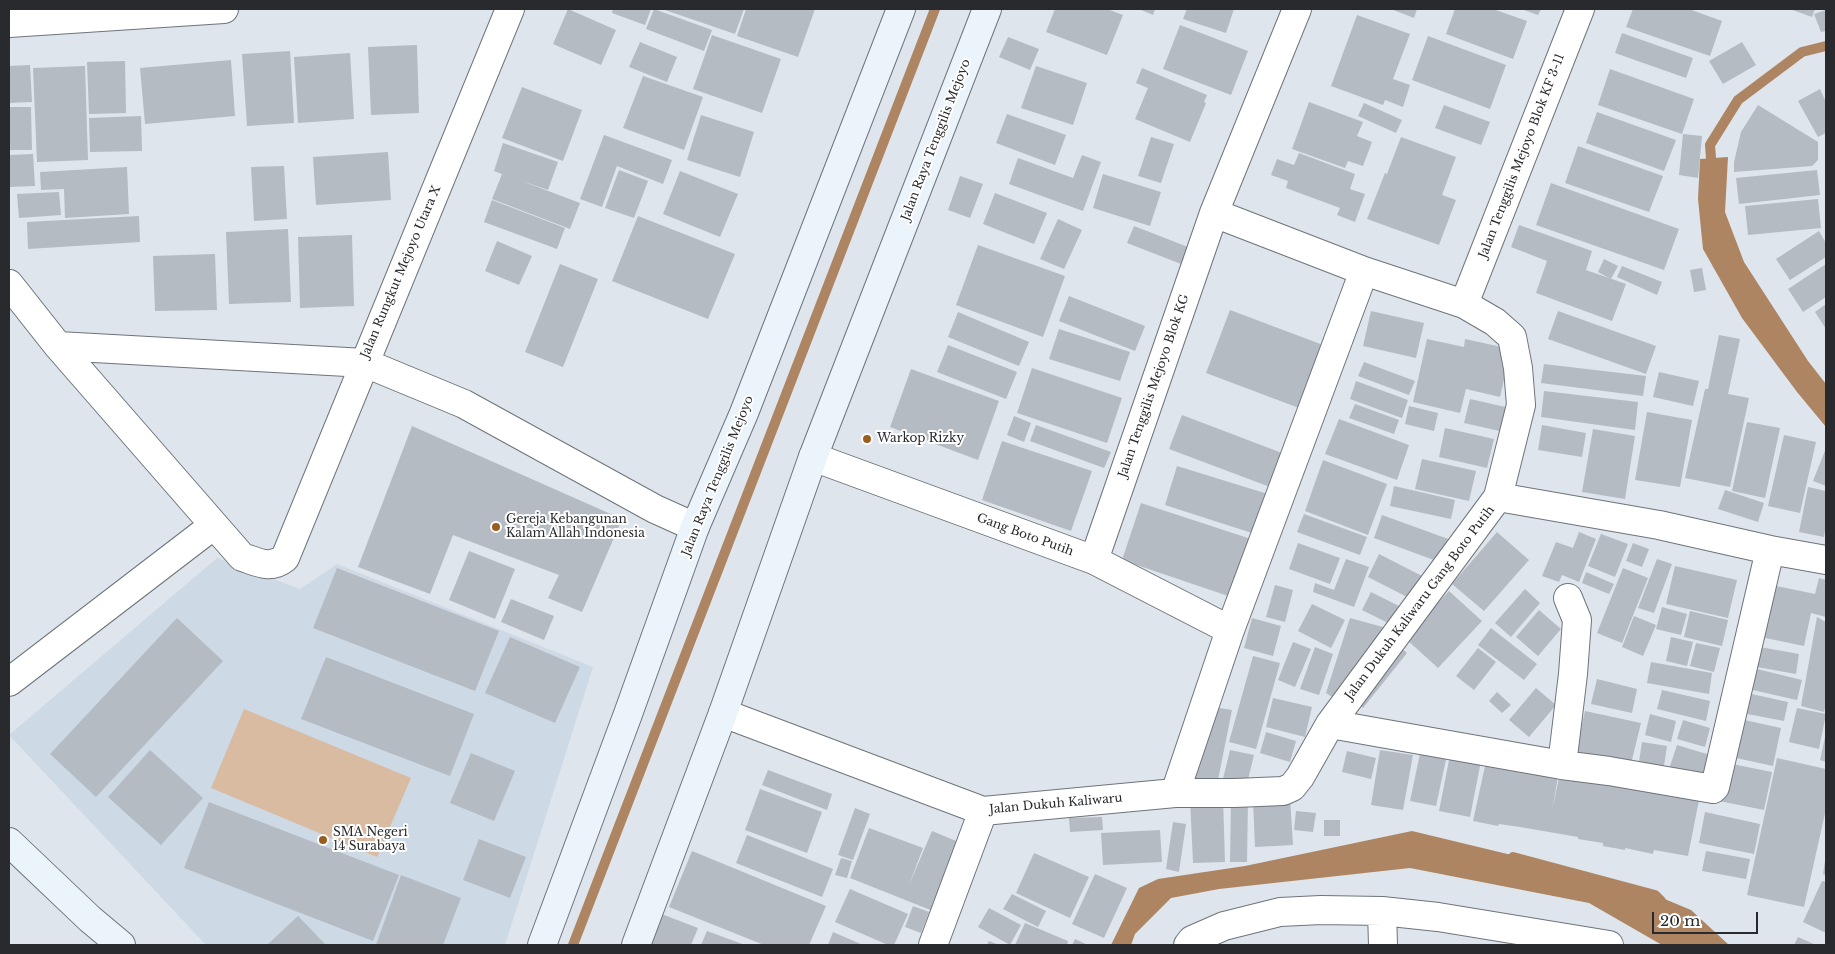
<!DOCTYPE html>
<html>
<head>
<meta charset="utf-8">
<style>
  body { margin:0 }
  #map { position:relative; width:1835px; height:954px; overflow:hidden; background:#dee5ec; font-family:"Libre Baskerville",serif }
  canvas { display:block }
  .frame { position:absolute; inset:0; border:10px solid #282a2d; pointer-events:none }
  .scale { position:absolute; left:1652px; top:912px; width:106px; height:22px; box-sizing:border-box; border:2px solid #282a2d; border-top:0; padding-left:6px; font-size:15px; line-height:18px; white-space:nowrap; color:#282a2d; -webkit-text-stroke:4px #fff; paint-order:stroke }
</style>
</head>
<body>
<div id="map">
<canvas width="1835" height="954"></canvas>
<div class="frame"></div>
<div class="scale">20 m</div>
</div>
<script>
const c = document.querySelector('canvas').getContext('2d');
c.lineJoin = 'round';
function fillPath(path, color) {
  c.fillStyle = color;
  c.fill(path, 'evenodd');
}
function trace(path, color, width, dash) {
  c.strokeStyle = color;
  c.lineWidth = width;
  c.lineCap = dash ? 'butt' : 'round';
  c.setLineDash(dash || []);
  c.stroke(path);
}
function drawText(font, color, halo, rows, align = 'center') {
  c.font = font + ' "Libre Baskerville",serif';
  c.lineWidth = 4;
  c.setLineDash([]);
  c.textBaseline = 'middle';
  c.strokeStyle = halo;
  c.fillStyle = color;
  for (const [text, x, y, turn = 0] of rows) {
    c.save();
    c.translate(x, y);
    c.rotate((+turn || 0) * Math.PI / 180);
    c.textAlign = isNaN(turn) ? turn : align;
    if (halo) c.strokeText(text, 0, 0);
    c.fillText(text, 0, 0);
    c.restore();
  }
}
fillPath(new Path2D(`
  M 217,558 L 300,589 L 337,564 L 593,667 L 505,945 L 206,945 L 9,735 Z`), '#ced9e6');
fillPath(new Path2D(`
  M 244,709 L 411,778 L 377,857 L 211,788 Z`), '#d9bba1');
fillPath(new Path2D(`
  M 1728,157 L 1725,212 L 1744,262 L 1808,361 L 1826,384 L 1826,427 L 1797,392 L 1742,318 L 1703,249 L 1698,199 L 1700,159 Z
  M 1412,831 L 1524,858 L 1655,895 L 1691,910 L 1729,945 L 1662,945 L 1589,903 L 1410,868 L 1219,889 L 1171,898 L 1135,934 L 1131,945 L 1111,945 L 1139,888 L 1158,879 L 1245,866 Z`), '#ad8562');
trace(new Path2D(`
  M 1712,171 L 1710,145 L 1738,100 L 1802,52 L 1826,46
  M 1513,857 L 1655,895 L 1661,901
  M 573,945 L 935,9`), '#ad8562', 10);
fillPath(new Path2D(`
  M 568,9 L 616,30 L 601,65 L 553,44 Z
  M 613,9 L 651,9 L 645,25 L 612,13 Z
  M 654,9 L 712,30 L 704,51 L 646,29 Z
  M 662,9 L 744,9 L 735,34 Z
  M 746,9 L 815,9 L 798,57 L 737,36 Z
  M 1055,9 L 1107,9 L 1123,15 L 1107,55 L 1046,32 Z
  M 1139,9 L 1155,9 L 1153,15 Z
  M 1187,9 L 1234,9 L 1226,33 L 1183,19 Z
  M 1391,9 L 1417,9 L 1414,18 Z
  M 1455,9 L 1493,9 L 1527,21 L 1513,59 L 1446,34 Z
  M 1521,9 L 1541,9 L 1538,15 Z
  M 1633,9 L 1689,9 L 1722,21 L 1710,56 L 1626,27 Z
  M 1790,9 L 1815,9 L 1812,17 Z
  M 1826,10 L 1826,31 L 1821,32 L 1814,14 Z
  M 1357,15 L 1410,34 L 1393,79 L 1410,85 L 1403,107 L 1385,100 L 1383,105 L 1331,86 Z
  M 1180,25 L 1248,51 L 1231,95 L 1163,69 Z
  M 1622,33 L 1693,58 L 1686,78 L 1615,53 Z
  M 712,35 L 781,59 L 762,113 L 693,89 Z
  M 1428,36 L 1506,65 L 1490,109 L 1412,80 Z
  M 1008,37 L 1039,49 L 1030,70 L 999,57 Z
  M 640,42 L 677,57 L 667,82 L 629,67 Z
  M 1742,42 L 1756,65 L 1723,84 L 1709,61 Z
  M 417,45 L 419,113 L 371,115 L 368,47 Z
  M 290,51 L 294,123 L 247,126 L 242,54 Z
  M 350,53 L 354,119 L 298,123 L 294,57 Z
  M 231,60 L 235,116 L 145,124 L 140,68 Z
  M 125,61 L 126,113 L 89,114 L 87,62 Z
  M 30,65 L 32,102 L 9,103 L 9,66 Z
  M 85,66 L 88,160 L 37,162 L 33,68 Z
  M 1036,66 L 1087,83 L 1073,125 L 1021,108 Z
  M 1142,68 L 1207,95 L 1204,102 L 1206,103 L 1190,142 L 1135,119 L 1148,88 L 1136,83 Z
  M 1610,69 L 1694,99 L 1682,134 L 1598,105 Z
  M 643,76 L 703,97 L 684,150 L 623,128 Z
  M 522,87 L 582,110 L 563,161 L 502,138 Z
  M 1820,89 L 1826,102 L 1826,133 L 1818,137 L 1798,101 Z
  M 1309,102 L 1363,122 L 1357,136 L 1372,142 L 1363,166 L 1348,161 L 1345,168 L 1292,149 Z
  M 1364,103 L 1402,120 L 1396,133 L 1358,116 Z
  M 1444,105 L 1490,122 L 1481,145 L 1435,128 Z
  M 1758,105 L 1818,142 L 1818,160 L 1812,166 L 1734,172 L 1734,162 L 1741,132 Z
  M 10,107 L 31,107 L 32,150 L 10,150 Z
  M 1597,112 L 1676,140 L 1664,171 L 1586,143 Z
  M 1007,114 L 1066,135 L 1055,165 L 996,143 Z
  M 701,115 L 754,132 L 740,177 L 687,160 Z
  M 141,116 L 142,151 L 90,152 L 89,118 Z
  M 1683,134 L 1702,136 L 1698,178 L 1679,175 Z
  M 604,135 L 672,160 L 663,184 L 617,166 L 602,207 L 580,199 Z
  M 1151,137 L 1174,144 L 1161,183 L 1138,176 Z
  M 1401,137 L 1456,157 L 1442,195 L 1456,200 L 1439,245 L 1367,219 L 1385,173 L 1387,174 Z
  M 503,143 L 558,162 L 548,190 L 519,180 L 580,203 L 570,229 L 492,199 L 502,174 L 494,171 Z
  M 1578,146 L 1663,176 L 1649,212 L 1565,183 Z
  M 388,152 L 391,200 L 316,205 L 313,157 Z
  M 1299,153 L 1355,174 L 1350,189 L 1365,194 L 1355,222 L 1337,215 L 1340,208 L 1286,188 L 1288,181 L 1271,175 L 1277,159 L 1294,165 Z
  M 33,154 L 35,186 L 9,187 L 9,155 Z
  M 1082,155 L 1101,162 L 1083,211 L 1009,184 L 1018,158 L 1073,178 Z
  M 284,166 L 287,219 L 254,221 L 251,167 Z
  M 127,167 L 129,214 L 65,218 L 64,189 L 41,190 L 40,172 Z
  M 619,170 L 648,181 L 634,218 L 605,208 Z
  M 1817,170 L 1820,195 L 1739,204 L 1736,178 Z
  M 680,171 L 738,194 L 720,237 L 663,214 Z
  M 1103,174 L 1161,192 L 1150,226 L 1093,208 Z
  M 960,176 L 983,184 L 970,218 L 948,210 Z
  M 1551,183 L 1679,229 L 1664,270 L 1536,225 Z
  M 59,192 L 61,215 L 19,218 L 17,194 Z
  M 995,193 L 1047,213 L 1034,244 L 983,224 Z
  M 1818,199 L 1821,228 L 1748,235 L 1745,206 Z
  M 492,200 L 565,228 L 557,249 L 484,222 Z
  M 139,216 L 140,242 L 28,249 L 27,222 Z
  M 638,216 L 735,254 L 708,319 L 612,281 Z
  M 1058,219 L 1082,230 L 1064,269 L 1040,259 Z
  M 1519,225 L 1592,251 L 1586,270 L 1626,284 L 1612,321 L 1536,293 L 1547,261 L 1511,247 Z
  M 1134,226 L 1188,247 L 1181,264 L 1127,243 Z
  M 288,229 L 291,302 L 229,304 L 226,232 Z
  M 1819,231 L 1826,243 L 1826,257 L 1790,280 L 1776,259 Z
  M 352,235 L 354,306 L 300,308 L 298,237 Z
  M 497,241 L 532,256 L 519,285 L 485,271 Z
  M 978,245 L 1065,276 L 1043,337 L 956,305 Z
  M 215,254 L 217,310 L 155,311 L 153,256 Z
  M 1604,259 L 1618,266 L 1611,279 L 1598,272 Z
  M 560,264 L 598,279 L 563,367 L 525,352 Z
  M 1826,264 L 1826,297 L 1803,312 L 1788,289 Z
  M 1622,266 L 1662,282 L 1657,295 L 1617,277 Z
  M 1702,268 L 1706,290 L 1694,292 L 1690,270 Z
  M 1069,296 L 1145,326 L 1135,351 L 1059,321 Z
  M 1826,304 L 1826,329 L 1815,312 Z
  M 1230,310 L 1331,348 L 1307,411 L 1206,373 Z
  M 1371,311 L 1424,323 L 1416,358 L 1363,346 Z
  M 1558,311 L 1656,346 L 1646,374 L 1548,339 Z
  M 958,312 L 1029,342 L 1019,366 L 948,337 Z
  M 1059,329 L 1130,352 L 1120,381 L 1049,359 Z
  M 1719,335 L 1740,339 L 1728,394 L 1749,398 L 1730,487 L 1685,478 L 1705,389 L 1708,389 Z
  M 1427,339 L 1464,347 L 1465,339 L 1511,349 L 1500,397 L 1466,389 L 1460,413 L 1413,402 Z
  M 948,345 L 1017,372 L 1006,399 L 937,372 Z
  M 1364,362 L 1415,381 L 1409,395 L 1358,376 Z
  M 1544,364 L 1646,376 L 1643,396 L 1541,383 Z
  M 1032,368 L 1122,398 L 1107,443 L 1017,413 Z
  M 911,369 L 999,401 L 978,460 L 890,427 Z
  M 1659,372 L 1699,381 L 1693,406 L 1653,397 Z
  M 1356,381 L 1408,400 L 1402,418 L 1350,399 Z
  M 1544,391 L 1638,402 L 1635,430 L 1541,417 Z
  M 1470,399 L 1510,408 L 1504,432 L 1464,423 Z
  M 1355,404 L 1399,420 L 1394,434 L 1349,418 Z
  M 1409,406 L 1438,413 L 1434,431 L 1405,424 Z
  M 1647,412 L 1692,420 L 1680,487 L 1635,480 Z
  M 1182,415 L 1282,453 L 1270,487 L 1169,449 Z
  M 1014,416 L 1031,423 L 1024,442 L 1007,435 Z
  M 1339,419 L 1409,445 L 1397,480 L 1325,454 Z
  M 1747,422 L 1780,428 L 1765,498 L 1732,491 Z
  M 1036,425 L 1111,452 L 1104,468 L 1030,441 Z
  M 1542,425 L 1586,433 L 1582,457 L 1538,450 Z
  M 412,426 L 622,519 L 582,612 L 548,598 L 559,575 L 453,535 L 430,594 L 358,567 Z
  M 1445,428 L 1494,439 L 1487,468 L 1439,457 Z
  M 1593,429 L 1635,436 L 1625,499 L 1582,492 Z
  M 1784,435 L 1816,442 L 1800,513 L 1768,506 Z
  M 1002,441 L 1092,471 L 1071,531 L 982,500 Z
  M 1826,448 L 1826,486 L 1813,481 Z
  M 1422,459 L 1476,471 L 1469,501 L 1415,489 Z
  M 1323,460 L 1387,484 L 1368,535 L 1305,511 Z
  M 1177,466 L 1271,495 L 1258,535 L 1165,505 Z
  M 1394,486 L 1455,500 L 1451,519 L 1390,506 Z
  M 1808,487 L 1826,491 L 1826,524 L 1824,537 L 1799,532 Z
  M 1725,490 L 1764,503 L 1758,522 L 1718,509 Z
  M 1141,503 L 1254,540 L 1234,598 L 1122,560 Z
  M 1304,514 L 1367,537 L 1360,555 L 1297,532 Z
  M 1382,515 L 1451,540 L 1442,563 L 1374,538 Z
  M 1497,532 L 1529,560 L 1484,611 L 1452,584 Z
  M 1579,532 L 1596,539 L 1579,582 L 1562,575 L 1559,582 L 1542,576 L 1556,542 L 1573,548 Z
  M 1601,534 L 1628,544 L 1615,577 L 1588,566 Z
  M 1298,543 L 1340,558 L 1330,584 L 1289,569 Z
  M 1633,543 L 1649,549 L 1642,567 L 1626,561 Z
  M 469,551 L 515,569 L 495,619 L 449,600 Z
  M 1379,554 L 1424,577 L 1413,600 L 1368,577 Z
  M 1346,559 L 1369,567 L 1354,607 L 1313,592 L 1315,583 L 1334,590 Z
  M 1657,559 L 1672,564 L 1654,613 L 1638,608 Z
  M 1675,566 L 1737,580 L 1728,618 L 1666,604 Z
  M 337,568 L 499,631 L 475,691 L 313,628 Z
  M 1623,568 L 1648,578 L 1622,643 L 1597,633 Z
  M 1586,572 L 1614,584 L 1609,594 L 1582,583 Z
  M 1819,578 L 1826,580 L 1826,617 L 1811,613 L 1804,646 L 1751,635 L 1762,583 L 1815,594 Z
  M 1275,585 L 1293,590 L 1285,622 L 1266,617 Z
  M 1525,589 L 1540,603 L 1511,637 L 1495,623 Z
  M 1449,591 L 1482,621 L 1438,668 L 1405,638 Z
  M 1371,592 L 1403,608 L 1394,626 L 1362,610 Z
  M 511,599 L 554,616 L 544,640 L 501,622 Z
  M 1312,604 L 1345,620 L 1331,648 L 1298,631 Z
  M 1662,607 L 1687,614 L 1681,635 L 1656,629 Z
  M 1539,610 L 1561,629 L 1538,656 L 1516,637 Z
  M 1690,611 L 1728,620 L 1722,646 L 1684,637 Z
  M 1634,616 L 1656,625 L 1643,656 L 1622,647 Z
  M 1817,617 L 1826,622 L 1826,703 L 1824,712 L 1801,706 Z
  M 177,618 L 223,661 L 96,797 L 50,754 Z
  M 1252,618 L 1281,626 L 1273,656 L 1244,648 Z
  M 1350,618 L 1390,629 L 1337,700 L 1326,693 Z
  M 1491,628 L 1537,664 L 1524,680 L 1478,645 Z
  M 510,637 L 580,667 L 555,723 L 485,693 Z
  M 1671,637 L 1693,642 L 1687,666 L 1666,661 Z
  M 1293,642 L 1311,649 L 1295,687 L 1278,680 Z
  M 1696,643 L 1720,648 L 1714,672 L 1690,666 Z
  M 1315,647 L 1333,654 L 1319,695 L 1300,689 Z
  M 1400,647 L 1407,653 L 1363,708 L 1356,702 Z
  M 1760,647 L 1799,654 L 1796,674 L 1757,667 Z
  M 1478,648 L 1496,662 L 1474,690 L 1456,676 Z
  M 1253,656 L 1280,663 L 1256,749 L 1229,742 Z
  M 326,657 L 474,714 L 450,776 L 301,719 Z
  M 1651,662 L 1712,673 L 1709,694 L 1647,683 Z
  M 1753,668 L 1802,680 L 1797,700 L 1748,689 Z
  M 1597,679 L 1637,689 L 1632,713 L 1591,704 Z
  M 1536,688 L 1556,705 L 1529,737 L 1509,720 Z
  M 1662,690 L 1710,701 L 1706,721 L 1657,709 Z
  M 1497,692 L 1511,705 L 1502,713 L 1489,701 Z
  M 1747,693 L 1788,702 L 1784,721 L 1742,713 Z
  M 1273,698 L 1312,707 L 1305,737 L 1266,727 Z
  M 1208,706 L 1232,710 L 1216,790 L 1193,785 Z
  M 1797,708 L 1826,714 L 1819,749 L 1789,742 Z
  M 1585,711 L 1641,723 L 1630,768 L 1575,755 Z
  M 1650,714 L 1676,721 L 1671,742 L 1645,735 Z
  M 1735,718 L 1781,728 L 1773,766 L 1727,756 Z
  M 1683,720 L 1710,728 L 1705,747 L 1677,739 Z
  M 1266,732 L 1296,741 L 1290,762 L 1260,753 Z
  M 1825,737 L 1826,737 L 1826,762 L 1820,760 Z
  M 1642,742 L 1667,746 L 1663,772 L 1638,768 Z
  M 1677,745 L 1710,755 L 1702,782 L 1668,772 Z
  M 1421,749 L 1447,755 L 1436,806 L 1410,801 Z
  M 150,750 L 203,798 L 161,845 L 108,797 Z
  M 1230,750 L 1254,755 L 1245,792 L 1221,787 Z
  M 1380,750 L 1413,755 L 1403,810 L 1371,805 Z
  M 1451,750 L 1482,756 L 1470,817 L 1439,811 Z
  M 1347,751 L 1376,758 L 1371,779 L 1342,772 Z
  M 471,753 L 515,771 L 494,821 L 450,803 Z
  M 1487,757 L 1559,771 L 1552,811 L 1561,768 L 1700,795 L 1688,856 L 1654,850 L 1653,854 L 1625,848 L 1625,850 L 1603,846 L 1603,843 L 1578,839 L 1578,837 L 1520,827 L 1499,824 L 1498,826 L 1473,821 Z
  M 1777,758 L 1826,769 L 1826,809 L 1804,907 L 1747,895 Z
  M 1727,763 L 1772,772 L 1764,810 L 1719,801 Z
  M 768,770 L 832,794 L 827,810 L 762,785 Z
  M 760,789 L 822,812 L 807,853 L 745,830 Z
  M 1223,797 L 1225,862 L 1193,863 L 1190,798 Z
  M 1290,797 L 1293,845 L 1255,847 L 1253,799 Z
  M 1231,798 L 1248,798 L 1247,862 L 1230,862 Z
  M 209,802 L 399,875 L 373,941 L 184,868 Z
  M 855,808 L 870,814 L 853,860 L 838,855 Z
  M 1296,811 L 1316,813 L 1313,832 L 1294,830 Z
  M 1705,812 L 1760,824 L 1754,854 L 1699,843 Z
  M 1102,817 L 1103,830 L 1070,832 L 1069,818 Z
  M 1324,820 L 1340,820 L 1340,836 L 1324,836 Z
  M 1173,822 L 1186,824 L 1179,872 L 1166,869 Z
  M 869,828 L 923,848 L 909,885 L 932,831 L 961,843 L 933,911 L 850,878 Z
  M 1160,830 L 1162,862 L 1103,865 L 1101,833 Z
  M 747,835 L 833,869 L 822,897 L 736,863 Z
  M 479,839 L 526,857 L 510,898 L 463,880 Z
  M 692,851 L 826,906 L 809,945 L 764,945 L 669,907 Z
  M 1706,851 L 1750,859 L 1746,879 L 1702,871 Z
  M 1034,853 L 1089,877 L 1070,918 L 1016,893 Z
  M 841,858 L 852,861 L 847,878 L 835,875 Z
  M 1825,861 L 1826,861 L 1826,875 L 1823,874 Z
  M 1095,874 L 1127,888 L 1104,938 L 1072,924 Z
  M 401,875 L 461,898 L 443,945 L 376,945 Z
  M 1822,881 L 1826,882 L 1826,933 L 1803,922 Z
  M 850,889 L 908,914 L 894,945 L 888,945 L 835,922 Z
  M 1012,894 L 1046,911 L 1038,927 L 1003,909 Z
  M 913,906 L 929,912 L 921,933 L 905,927 Z
  M 989,908 L 1021,925 L 1010,945 L 978,927 Z
  M 659,913 L 698,928 L 691,945 L 646,945 Z
  M 298,916 L 326,945 L 267,945 Z
  M 1025,923 L 1068,941 L 1067,945 L 1015,945 Z
  M 707,931 L 745,945 L 701,945 Z
  M 833,932 L 863,945 L 828,945 Z
  M 1798,937 L 1816,945 L 1794,945 Z
  M 1075,939 L 1088,945 L 1072,945 Z
  M 989,941 L 999,945 L 987,945 Z`), '#b5bbc3');
const street = new Path2D(`
  M 9,23 L 224,9
  M 9,284 L 58,346 L 242,557 C 258,562 270,570 285,558 L 510,9
  M 1464,304 L 1580,9
  M 58,346 L 365,363 L 464,404 L 655,509 L 695,527
  M 813,457 L 1094,560 L 1230,630
  M 1498,497 L 1659,525 L 1770,550 L 1826,560
  M 1094,560 L 1214,213 L 1297,9
  M 9,682 L 214,525
  M 723,713 L 983,811 L 1175,793 L 1235,793 L 1283,791 L 1292,787 L 1300,777 L 1330,724 L 1498,497 L 1521,405 L 1518,368 L 1512,337 L 1495,322 L 1464,304 L 1364,271 L 1214,213
  M 1330,724 L 1562,765 L 1609,771 L 1713,789 L 1715,787 L 1770,550
  M 1562,765 L 1573,674 L 1577,620 L 1568,598
  M 1175,793 L 1230,630 L 1364,271
  M 1382,911 L 1383,945
  M 933,945 L 983,811
  M 1188,945 L 1192,940 L 1224,926 L 1280,912 L 1321,910 L 1382,911 L 1438,917 L 1609,945`);
const secondary = new Path2D(`
  M 9,842 L 90,919 L 121,945
  M 542,945 L 628,714 L 695,527 L 744,413 L 901,9
  M 636,945 L 723,713 L 813,457 L 987,9`);
trace(street, '#6e747b', 30);
trace(secondary, '#6e747b', 30);
trace(street, '#fff', 28);
trace(secondary, '#ebf3fb', 28);
for (const [x, y, r, color] of [
  [867,439,5,"#995e1e"],
  [496,527,5,"#995e1e"],
  [323,840,5,"#995e1e"]
]) {
  const dot = new Path2D();
  dot.arc(x, y, r, 0, 2 * Math.PI);
  c.fillStyle = color;
  c.fill(dot);
  trace(dot, '#fff', 2);
}
drawText('12px', '#282a2d', '#fff', [
  ["Jalan Raya Tenggilis Mejoyo",936,140,-69],
  ["Jalan Tenggilis Mejoyo Blok KF 3-11",1522,156,-69],
  ["Jalan Rungkut Mejoyo Utara X",401,272,-67],
  ["Jalan Tenggilis Mejoyo Blok KG",1154,386,-71],
  ["Jalan Raya Tenggilis Mejoyo",718,476,-68],
  ["Gang Boto Putih",1025,535,20],
  ["Jalan Dukuh Kaliwaru Gang Boto Putih",1420,603,-53],
  ["Jalan Dukuh Kaliwaru",1056,804,-5]
]);
drawText('12px', '#282a2d', '#fff', [
  ["Warkop Rizky",877,439],
  ["Gereja Kebangunan",506,520],
  ["Kalam Allah Indonesia",506,534],
  ["SMA Negeri",333,833],
  ["14 Surabaya",333,847]
], 'left');
</script>
</body>
</html>
